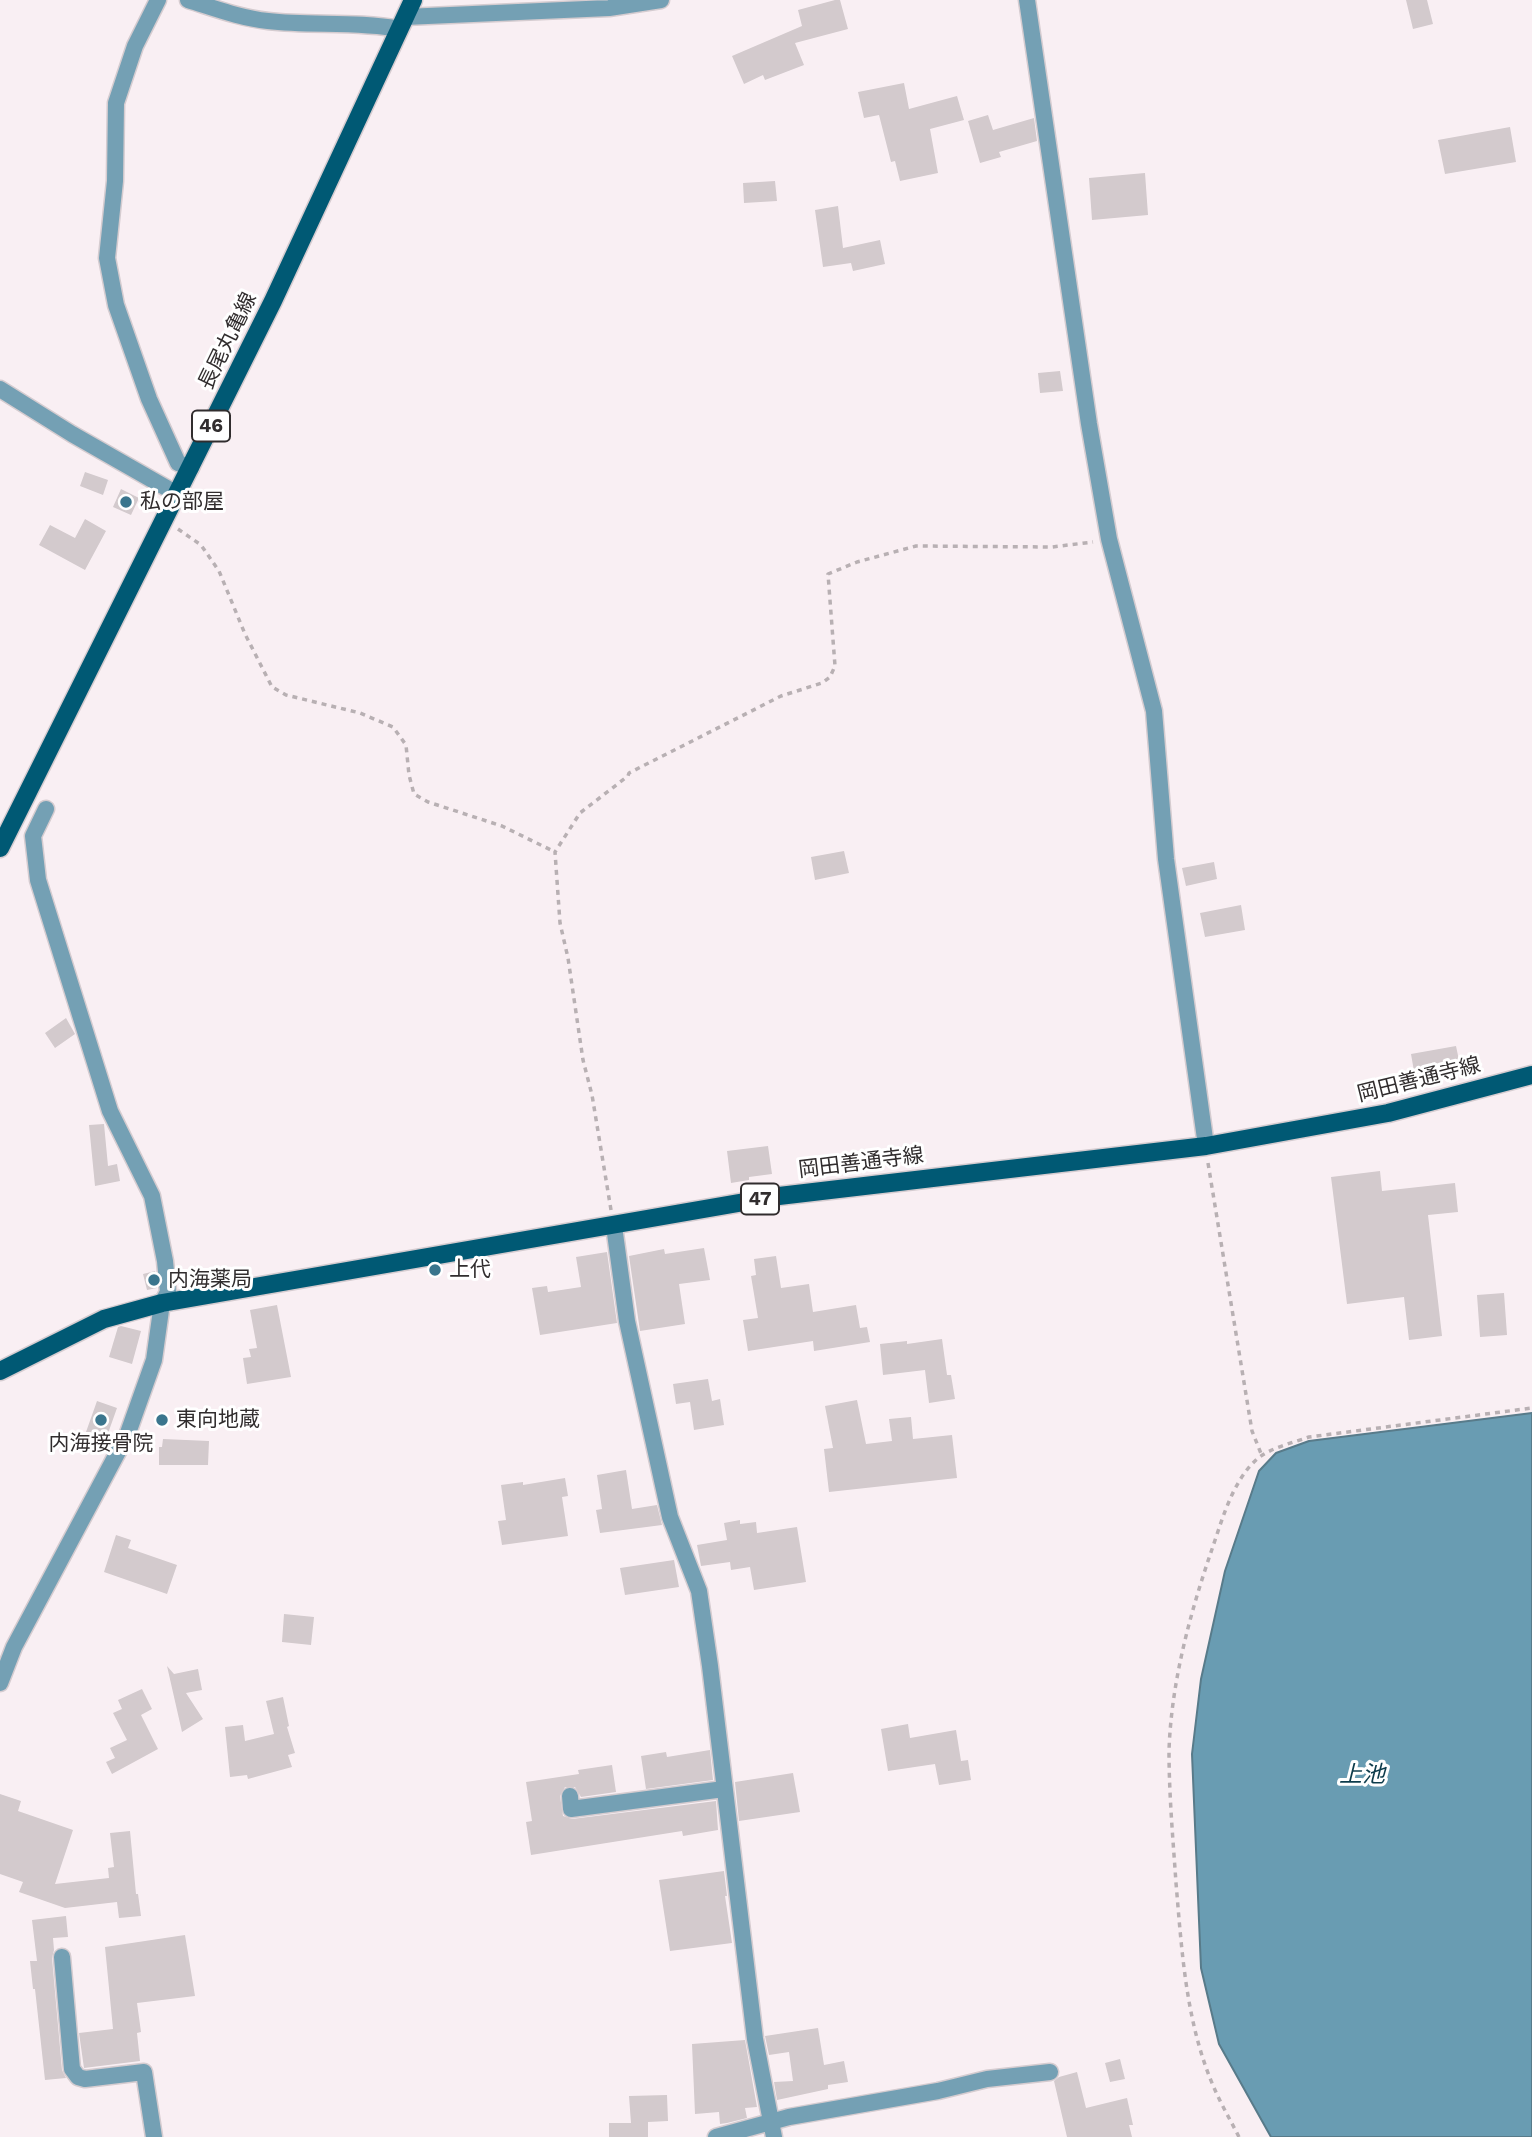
<!DOCTYPE html>
<html>
<head>
<meta charset="utf-8">
<style>
  body { margin:0 }
  canvas { display:block; background:#f9eff3 }
</style>
</head>
<body>
<canvas width="1532" height="2137"></canvas>
<script>
const c = document.querySelector('canvas').getContext('2d');
c.lineJoin = 'round';
function fillPath(path, color) {
  c.fillStyle = color;
  c.fill(path, 'evenodd');
}
function trace(path, color, width, dash) {
  c.strokeStyle = color;
  c.lineWidth = width;
  c.lineCap = dash ? 'butt' : 'round';
  c.setLineDash(dash || []);
  c.stroke(path);
}
function drawText(font, color, halo, rows, align = 'center') {
  c.font = font + ' "Work Sans","Noto Sans JP",sans-serif';
  c.lineWidth = 6;
  c.setLineDash([]);
  c.textBaseline = 'middle';
  c.strokeStyle = halo;
  c.fillStyle = color;
  for (const [text, x, y, turn = 0] of rows) {
    c.save();
    c.translate(x, y);
    c.rotate((+turn || 0) * Math.PI / 180);
    c.textAlign = isNaN(turn) ? turn : align;
    if (halo) c.strokeText(text, 0, 0);
    c.fillText(text, 0, 0);
    c.restore();
  }
}
const water = new Path2D(`
  M 1532,1413 L 1532,2137 L 1271,2137 L 1219,2044 L 1201,1968 L 1192,1754 L 1201,1679 L 1225,1571 L 1259,1471 L 1276,1453 L 1309,1441 Z`);
fillPath(water, '#699cb2');
trace(water, '#587b8a', 2);
fillPath(new Path2D(`
  M 835,0 L 840,0 L 848,29 L 795,43 L 804,65 L 765,80 L 763,75 L 744,84 L 732,56 L 802,26 L 798,10 Z
  M 1406,0 L 1427,0 L 1433,24 L 1413,29 Z
  M 904,83 L 909,109 L 957,96 L 964,120 L 930,129 L 938,173 L 900,181 L 895,161 L 891,162 L 879,115 L 864,118 L 858,92 Z
  M 988,115 L 993,130 L 1034,118 L 1037,141 L 999,152 L 1001,157 L 980,163 L 968,121 Z
  M 1510,127 L 1516,162 L 1445,174 L 1438,140 Z
  M 1145,173 L 1148,215 L 1092,220 L 1089,178 Z
  M 775,181 L 777,201 L 744,203 L 743,183 Z
  M 838,206 L 843,248 L 880,240 L 885,264 L 853,271 L 851,263 L 823,267 L 815,210 Z
  M 1060,371 L 1063,391 L 1040,393 L 1038,373 Z
  M 85,472 L 108,480 L 103,495 L 80,486 Z
  M 121,489 L 139,498 L 131,515 L 113,507 Z
  M 85,519 L 106,531 L 85,570 L 39,545 L 50,525 L 75,538 Z
  M 844,851 L 849,873 L 815,880 L 811,857 Z
  M 1214,862 L 1217,879 L 1186,886 L 1182,868 Z
  M 1241,905 L 1245,930 L 1205,937 L 1200,913 Z
  M 66,1018 L 75,1034 L 55,1048 L 45,1033 Z
  M 1456,1046 L 1460,1065 L 1443,1068 L 1444,1072 L 1415,1077 L 1411,1054 Z
  M 104,1124 L 108,1166 L 117,1164 L 120,1181 L 95,1186 L 89,1125 Z
  M 768,1146 L 772,1174 L 749,1177 L 749,1180 L 731,1183 L 727,1151 Z
  M 1380,1171 L 1382,1191 L 1455,1183 L 1458,1212 L 1428,1215 L 1442,1336 L 1409,1340 L 1404,1297 L 1347,1304 L 1331,1177 Z
  M 704,1248 L 710,1280 L 679,1284 L 685,1324 L 640,1331 L 629,1256 L 664,1249 L 665,1254 Z
  M 607,1252 L 617,1323 L 540,1335 L 532,1288 L 547,1286 L 548,1292 L 581,1287 L 576,1257 Z
  M 776,1256 L 781,1288 L 809,1284 L 813,1312 L 856,1305 L 860,1328 L 867,1327 L 870,1342 L 814,1351 L 813,1341 L 748,1351 L 743,1320 L 758,1318 L 751,1276 L 756,1275 L 754,1259 Z
  M 155,1271 L 157,1288 L 147,1290 L 143,1274 Z
  M 1504,1293 L 1507,1335 L 1480,1337 L 1477,1295 Z
  M 277,1305 L 291,1377 L 247,1384 L 243,1358 L 251,1357 L 249,1349 L 257,1348 L 250,1310 Z
  M 121,1326 L 141,1331 L 132,1364 L 109,1357 L 118,1327 Z
  M 942,1339 L 947,1375 L 951,1375 L 955,1399 L 929,1403 L 925,1370 L 883,1375 L 880,1344 L 907,1341 L 907,1344 Z
  M 708,1379 L 712,1401 L 720,1399 L 724,1425 L 694,1430 L 690,1402 L 676,1404 L 673,1384 Z
  M 857,1400 L 866,1444 L 892,1441 L 889,1419 L 911,1417 L 913,1439 L 952,1435 L 957,1478 L 829,1492 L 824,1449 L 833,1448 L 825,1406 Z
  M 97,1401 L 117,1408 L 106,1439 L 86,1432 Z
  M 163,1439 L 209,1441 L 208,1465 L 159,1465 L 159,1447 L 162,1447 Z
  M 626,1470 L 632,1509 L 657,1505 L 662,1525 L 600,1533 L 596,1510 L 602,1509 L 597,1475 Z
  M 565,1478 L 568,1496 L 562,1497 L 568,1536 L 502,1545 L 498,1521 L 506,1520 L 501,1485 L 523,1482 L 523,1485 Z
  M 740,1520 L 740,1524 L 756,1522 L 757,1533 L 797,1527 L 806,1582 L 754,1590 L 750,1567 L 731,1570 L 730,1562 L 701,1566 L 697,1545 L 727,1540 L 724,1523 Z
  M 116,1535 L 131,1540 L 128,1548 L 177,1565 L 167,1594 L 104,1572 Z
  M 674,1560 L 679,1587 L 625,1595 L 620,1568 Z
  M 284,1614 L 314,1617 L 311,1645 L 282,1642 Z
  M 167,1666 L 174,1674 L 198,1669 L 202,1690 L 186,1693 L 203,1719 L 182,1732 Z
  M 142,1689 L 152,1709 L 141,1715 L 158,1749 L 112,1774 L 106,1762 L 115,1758 L 110,1748 L 127,1740 L 113,1713 L 122,1709 L 118,1700 Z
  M 283,1697 L 289,1726 L 287,1727 L 295,1753 L 288,1755 L 292,1767 L 248,1779 L 247,1775 L 230,1777 L 225,1727 L 243,1725 L 245,1741 L 274,1734 L 266,1701 Z
  M 908,1724 L 910,1738 L 956,1730 L 961,1761 L 968,1760 L 971,1780 L 939,1785 L 935,1764 L 888,1771 L 881,1729 Z
  M 710,1750 L 713,1780 L 646,1789 L 641,1756 L 666,1752 L 667,1757 Z
  M 612,1765 L 616,1792 L 581,1797 L 575,1787 L 565,1787 L 560,1796 L 563,1816 L 572,1819 L 716,1801 L 718,1830 L 683,1836 L 682,1831 L 531,1855 L 526,1822 L 532,1821 L 526,1782 L 579,1774 L 578,1770 Z
  M 793,1773 L 800,1812 L 739,1821 L 735,1782 Z
  M 0,1794 L 21,1801 L 18,1811 L 73,1830 L 55,1884 L 109,1878 L 108,1868 L 114,1867 L 110,1833 L 130,1831 L 136,1894 L 138,1894 L 141,1916 L 119,1918 L 117,1902 L 65,1908 L 19,1892 L 23,1882 L 0,1874 Z
  M 724,1871 L 727,1896 L 725,1896 L 732,1943 L 670,1951 L 659,1880 Z
  M 66,1916 L 68,1937 L 53,1938 L 54,1950 L 52,1958 L 62,2070 L 66,2078 L 45,2080 L 35,1989 L 33,1989 L 30,1961 L 37,1961 L 32,1920 Z
  M 185,1935 L 195,1996 L 137,2003 L 141,2032 L 137,2033 L 140,2061 L 84,2068 L 79,2033 L 113,2029 L 105,1947 Z
  M 818,2028 L 824,2065 L 844,2061 L 848,2082 L 828,2085 L 828,2089 L 777,2100 L 774,2082 L 793,2081 L 789,2052 L 769,2055 L 765,2036 Z
  M 745,2040 L 757,2107 L 745,2108 L 747,2118 L 727,2123 L 720,2124 L 719,2112 L 695,2114 L 692,2044 Z
  M 1120,2059 L 1125,2079 L 1110,2082 L 1105,2063 Z
  M 1077,2072 L 1086,2108 L 1127,2098 L 1133,2125 L 1129,2125 L 1132,2137 L 1067,2137 L 1054,2081 L 1059,2077 Z
  M 667,2095 L 668,2121 L 648,2122 L 648,2137 L 609,2137 L 609,2123 L 631,2123 L 629,2096 Z`), '#d3cacd');
const street = new Path2D(`
  M 158,0 L 135,46 L 116,103 L 115,181 L 107,258 L 116,305 L 149,399 L 178,463 L 191,468
  M 188,0 C 214,8 240,18 268,21 C 311,26 356,21 400,29
  M 1027,0 L 1089,424 L 1109,539 L 1154,711 L 1166,859 L 1206,1146
  M 405,17 L 609,8 L 661,0
  M 0,389 L 72,434 L 177,494
  M 614,1226 L 627,1321 L 670,1517 L 699,1591 L 710,1666 L 755,2039 L 774,2137
  M 0,1683 L 14,1647 L 128,1433 L 154,1360 L 162,1303 L 168,1292 L 165,1261 L 152,1196 L 110,1111 L 38,880 L 33,836 L 46,809
  M 570,1796 L 571,1809 L 724,1789
  M 62,1957 L 72,2069 L 78,2077 L 85,2079 L 144,2072 L 154,2137
  M 716,2137 L 789,2117 L 938,2091 L 987,2079 L 1050,2072`);
const primary = new Path2D(`
  M 0,848 L 273,301 L 413,0
  M 0,1371 L 104,1319 L 162,1303 L 779,1196 L 1206,1146 L 1388,1113 L 1532,1075`);
trace(street, '#d5ccd0', 19);
trace(primary, '#d5ccd0', 21);
trace(new Path2D(`
  M 178,529 L 201,545 L 219,571 L 245,634 L 272,687 L 286,695 L 360,713 L 393,727 L 406,745 L 409,775 L 414,794 L 428,802 L 502,826 L 555,852
  M 1208,1163 L 1252,1431 L 1262,1456
  M 611,1210 L 592,1095 L 583,1060 L 568,958 L 560,923 L 555,852 L 580,813 L 628,776 L 629,773 L 781,696 L 822,683 L 830,677 L 835,666 L 828,574 L 857,562 L 916,546 L 1052,547 L 1093,542
  M 1239,2137 C 1231,2121 1222,2106 1215,2090 C 1186,2025 1182,1953 1176,1883 C 1173,1839 1169,1795 1169,1751 C 1171,1685 1189,1617 1210,1555 C 1221,1524 1231,1483 1256,1460 C 1269,1448 1292,1443 1309,1437 L 1532,1408`), '#b8b0b3', 3.5, [5, 5]);
trace(street, '#74a0b4', 16);
trace(primary, '#005974', 18);
for (const [x, y, r, color] of [
  [126,502,7,"#3a758d"],
  [435,1270,7,"#3a758d"],
  [154,1280,7,"#3a758d"],
  [101,1420,7,"#3a758d"],
  [162,1420,7,"#3a758d"]
]) {
  const dot = new Path2D();
  dot.arc(x, y, r, 0, 2 * Math.PI);
  c.fillStyle = color;
  c.fill(dot);
  trace(dot, '#fff', 2.5);
}
for (const [x, y, w] of [
  [211,426,38],
  [760,1199,38]
]) {
  const box = new Path2D();
  box.roundRect(x - w / 2, y - 15.5, w, 31, 5);
  c.fillStyle = '#fff';
  c.fill(box);
  trace(box, '#312d2e', 2);
}
drawText('bold 19px', '#312d2e', null, [
  ["46",211,426],
  ["47",760,1199]
]);
drawText('21px', '#312d2e', '#fff', [
  ["長尾丸亀線",228,341,-64],
  ["岡田善通寺線",1419,1080,-14],
  ["岡田善通寺線",861,1163,-7]
]);
drawText('21px', '#312d2e', '#fff', [
  ["私の部屋",140,502],
  ["上代",449,1270],
  ["内海薬局",168,1280],
  ["東向地蔵",176,1420],
  ["内海接骨院",101,1444,"center"]
], 'left');
drawText('italic 23px', '#0c3b4b', '#fff', [
  ["上池",1362,1775]
]);
</script>
</body>
</html>
